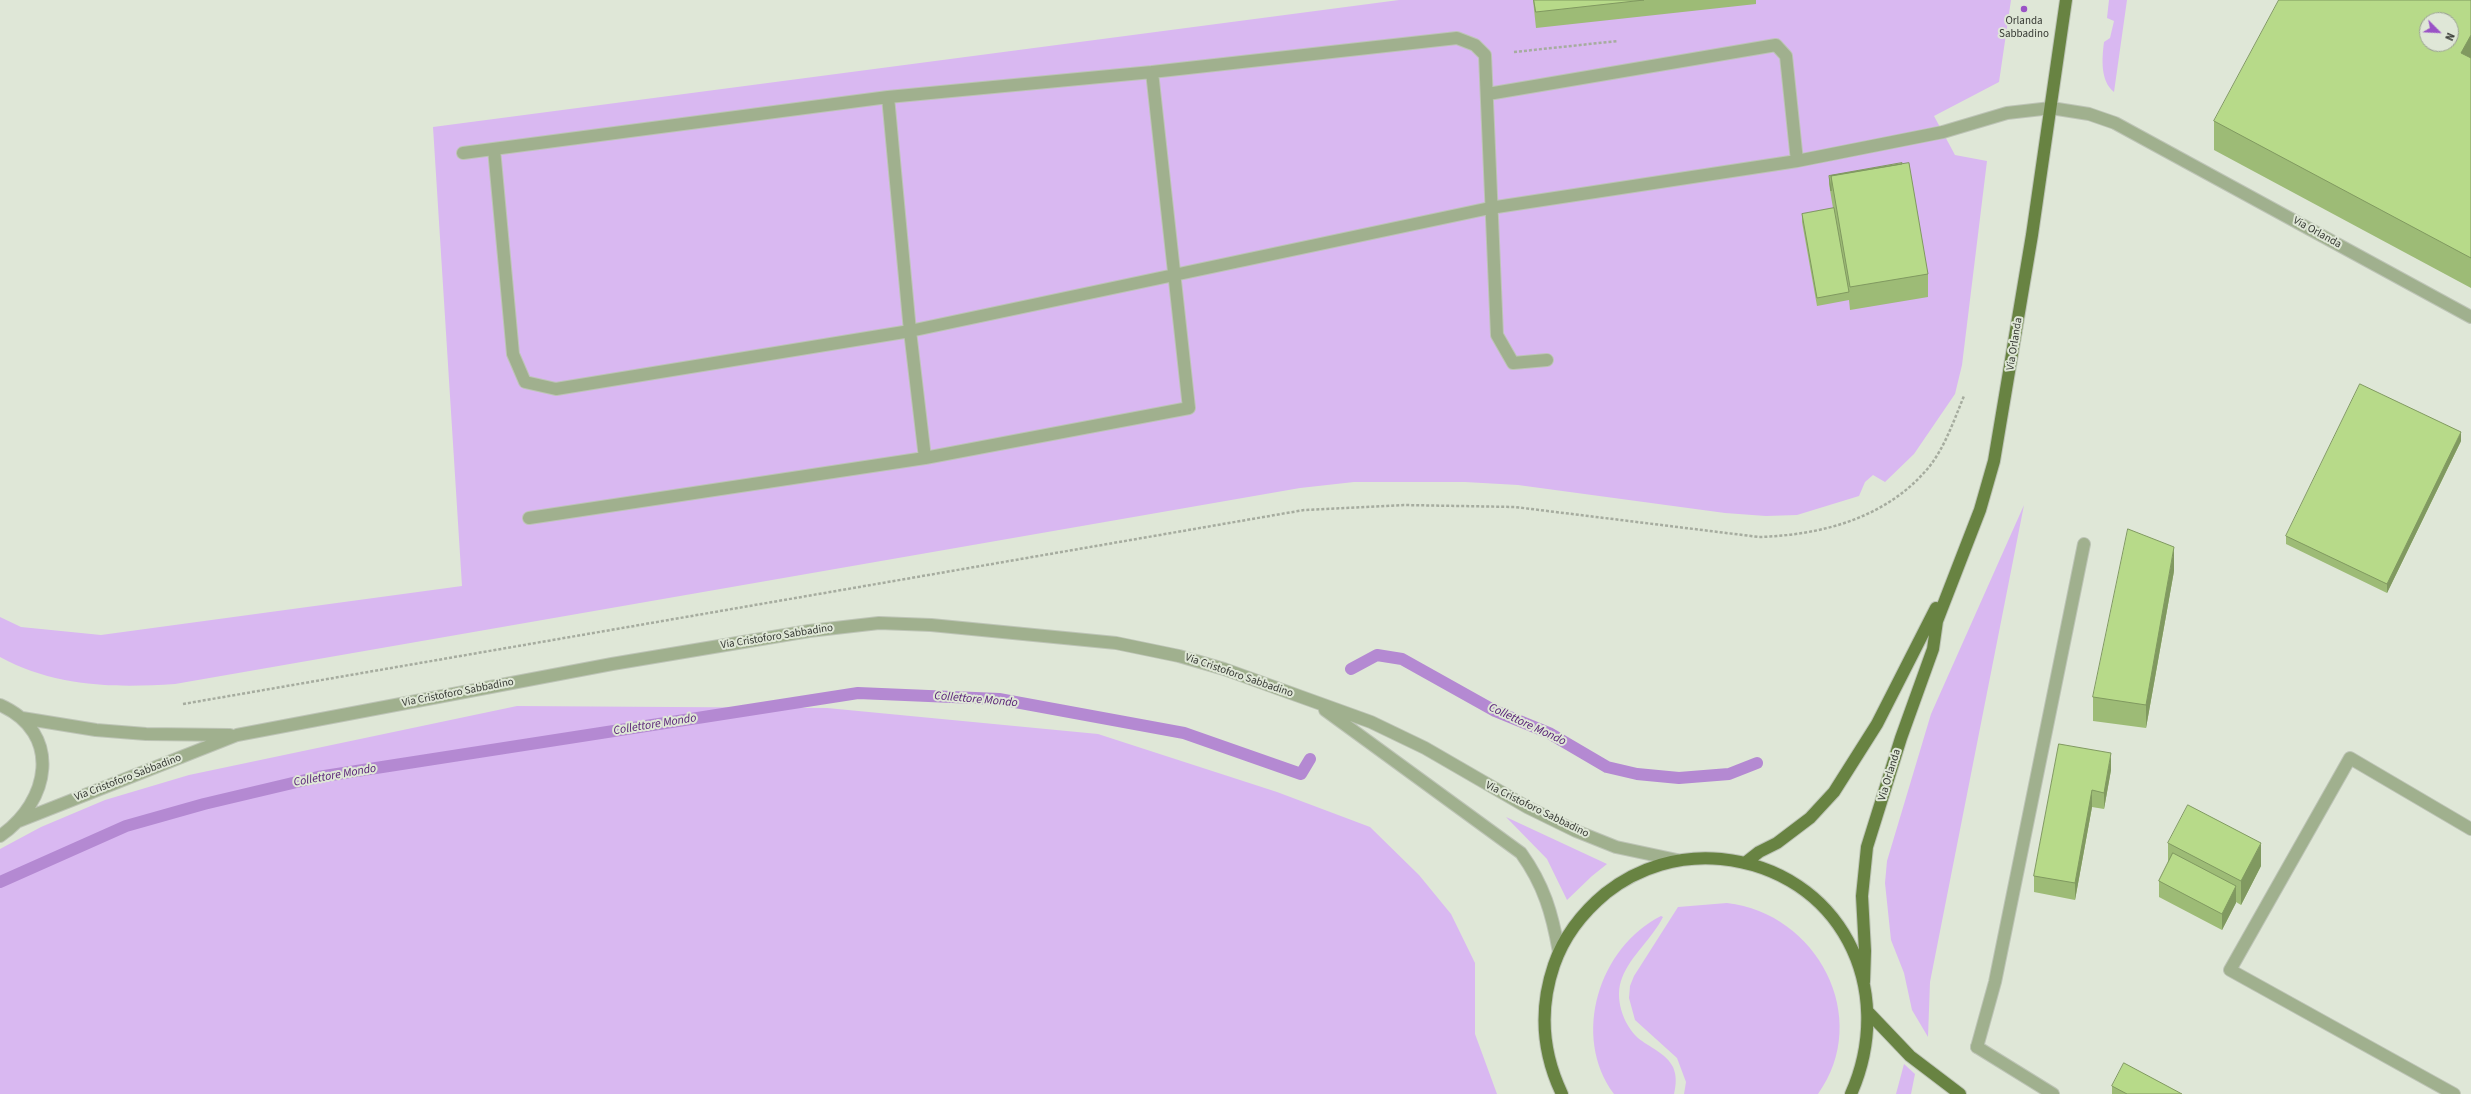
<!DOCTYPE html>
<html>
<head>
<meta charset="utf-8">
<style>
  body { margin:0 }
  #map { position:relative; width:2471px; height:1094px; overflow:hidden; background:#dfe7d7; font-family:"Source Sans 3",sans-serif }
  canvas { display:block }
  .north { position:absolute; left:2419px; top:12px; width:40px; height:40px; box-sizing:border-box; background:#dfe7d7; border:1px solid #9ba195; border-radius:50%; rotate:114deg; font-size:11px; font-weight:700; line-height:16px; text-align:center; color:#353832 }
  .north::after { content:''; display:block; margin:auto; width:14px; height:18px; background:#9a53c6; clip-path:polygon(50% 0,100% 100%,50% 72%,0 100%) }
</style>
</head>
<body>
<div id="map">
<canvas width="2471" height="1094"></canvas>
<div class="north">N</div>
</div>
<script>
const c = document.querySelector('canvas').getContext('2d');
c.lineJoin = 'round';
function fillPath(path, color) {
  c.fillStyle = color;
  c.fill(path, 'evenodd');
}
function trace(path, color, width, dash) {
  c.strokeStyle = color;
  c.lineWidth = width;
  c.lineCap = dash ? 'butt' : 'round';
  c.setLineDash(dash || []);
  c.stroke(path);
}
function drawText(font, color, halo, rows, align = 'center') {
  c.font = font + ' "Source Sans 3",sans-serif';
  c.lineWidth = 4;
  c.setLineDash([]);
  c.textBaseline = 'middle';
  c.strokeStyle = halo;
  c.fillStyle = color;
  for (const [text, x, y, turn = 0] of rows) {
    c.save();
    c.translate(x, y);
    c.rotate((+turn || 0) * Math.PI / 180);
    c.textAlign = isNaN(turn) ? turn : align;
    if (halo) c.strokeText(text, 0, 0);
    c.fillText(text, 0, 0);
    c.restore();
  }
}
fillPath(new Path2D(`
  M 1399,0 L 2011,0 L 1999,82 L 1934,116 L 1955,155 L 1987,161 L 1962,365 L 1955,394 L 1914,454 L 1885,482 L 1873,475 L 1865,482 L 1859,496 L 1797,515 L 1766,516 L 1725,513 L 1518,485 L 1465,482 L 1354,482 L 1300,488 L 175,684 C 114,688 55,687 0,657 L 0,617 L 21,627 L 101,635 L 462,586 L 433,127 Z
  M 2109,0 L 2127,0 L 2114,92 C 2100,81 2102,58 2104,42 L 2110,38 L 2114,21 L 2107,18 Z
  M 2024,505 L 1930,982 L 1928,1037 L 1912,1010 L 1904,973 L 1891,940 L 1885,883 L 1887,861 L 1931,714 Z
  M 517,706 L 827,708 L 1098,734 L 1277,792 L 1370,827 L 1419,875 L 1451,914 L 1475,963 L 1475,1034 L 1497,1094 L 0,1094 L 0,849 L 41,827 L 105,800 L 189,775 Z
  M 1506,817 L 1607,864 L 1592,876 L 1567,900 L 1547,859 Z
  M 1727,903 C 1817,913 1873,1018 1818,1094 L 1684,1094 L 1686,1082 L 1677,1058 L 1635,1020 L 1629,998 L 1630,986 L 1634,976 L 1678,907 Z
  M 1661,916 L 1663,917 C 1652,939 1631,955 1622,978 C 1614,998 1623,1024 1638,1038 C 1649,1047 1667,1054 1673,1067 C 1677,1076 1676,1085 1674,1094 L 1614,1094 C 1571,1036 1599,947 1661,916 Z
  M 1904,1064 L 1915,1074 L 1911,1094 L 1896,1094 Z`), '#d9b8f1');
trace(new Path2D(`
  M 1351,669 L 1377,655 L 1402,659 L 1495,711 L 1549,733 L 1607,767 L 1637,774 L 1679,778 L 1729,774 L 1757,763
  M 0,882 L 126,826 L 204,804 L 318,777 L 858,693 L 999,699 L 1184,733 L 1301,774 L 1310,759`), '#b489d2', 12);
const lane = new Path2D(`
  M 1488,94 L 1776,45 L 1786,56 L 1797,161
  M 888,97 L 910,331 L 925,458
  M 494,149 L 513,354 L 525,382 L 556,389 L 910,331 L 1490,208 L 1797,161 L 1943,132 L 2007,113 L 2051,108 L 2089,114 L 2115,123 L 2471,317
  M 463,153 L 888,97 L 1152,72 L 1457,38 L 1475,45 L 1485,55 L 1497,335 L 1513,363 L 1547,360
  M 529,518 L 925,458 L 1189,408 L 1152,72
  M 1977,1047 L 1995,982 L 2084,544
  M 2454,1094 L 2230,970 L 2350,758 L 2471,829`);
const street = new Path2D(`
  M 0,705 C 63,733 50,802 0,836
  M 1325,710 L 1521,853 C 1544,885 1552,913 1559,952
  M 22,718 L 96,730 L 146,734 L 230,735
  M 19,821 L 237,735 L 612,664 L 809,631 L 879,623 L 931,625 L 1116,643 L 1179,656 L 1224,669 L 1371,722 L 1425,748 L 1527,807 L 1576,831 L 1616,847 L 1677,860
  M 1977,1047 L 2053,1094`);
const primary = new Path2D(`
  M 1745,863 L 1759,852 L 1777,843 L 1810,818 L 1834,792 L 1877,724 L 1936,608
  M 1864,982 L 1865,951 L 1862,896 L 1867,847 L 1901,738 L 1933,649 L 1937,621 L 1980,510 L 1994,461 L 2032,235 L 2066,0
  M 1869,1013 L 1910,1056 L 1960,1094
  M 1562,1094 C 1542,1052 1539,1009 1554,965 C 1564,936 1583,912 1606,893 C 1639,867 1680,855 1721,859 C 1840,871 1898,988 1851,1094`);
trace(lane, '#bdc4b6', 14);
trace(street, '#bdc4b6', 14);
trace(primary, '#bdc4b6', 14);
trace(new Path2D(`
  M 1514,52 L 1618,41
  M 183,704 L 1304,510 L 1404,505 L 1515,507 L 1759,537 C 1822,535 1887,518 1929,467 C 1945,447 1954,420 1964,396`), '#a6ac9f', 2.5, [3, 2]);
trace(lane, '#a0b08e', 12);
trace(street, '#a0b08e', 12);
trace(primary, '#688342', 12);
fillPath(new Path2D(`
  M 1533,0 L 1756,0 L 1756,4 L 1536,28 Z
  M 2471,0 L 2471,288 L 2214,150 L 2214,121 Z
  M 1829,176 L 1928,274 L 1928,297 L 1850,310 L 1849,300 L 1817,306 L 1802,222 L 1802,214 L 1833,208 L 1829,184 Z
  M 2461,441 L 2387,593 L 2286,544 L 2286,536 Z
  M 2174,571 L 2146,728 L 2093,721 L 2093,697 Z
  M 2059,744 L 2111,770 L 2104,809 L 2092,807 L 2075,900 L 2034,892 L 2034,876 Z
  M 2168,843 L 2261,866 L 2241,905 L 2236,902 L 2222,930 L 2159,897 L 2159,881 L 2168,863 Z
  M 2112,1086 L 2182,1094 L 2112,1094 Z`), '#9dbb76');
fillPath(new Path2D(`
  M 2471,35 L 2471,64 L 2461,53 Z
  M 2461,432 L 2461,441 L 2387,593 L 2387,584 Z
  M 2174,547 L 2174,571 L 2146,728 L 2146,705 Z
  M 2111,753 L 2111,770 L 2104,809 L 2104,793 Z
  M 2092,790 L 2092,807 L 2075,900 L 2075,883 Z
  M 2261,843 L 2261,866 L 2241,905 L 2241,881 Z
  M 2236,886 L 2236,903 L 2222,930 L 2222,914 Z`), '#809960');
const building = new Path2D(`
  M 1534,0 L 1644,0 L 1536,12 Z
  M 2279,0 L 2471,0 L 2471,35 L 2461,53 L 2471,58 L 2471,258 L 2214,121 ZM 2427,20 L 2451,20 L 2451,44 L 2427,44 Z
  M 1902,163 L 1902,164 L 1831,176 L 1831,191 L 1829,176 Z
  M 1909,163 L 1928,274 L 1850,287 L 1831,176 Z
  M 1834,208 L 1849,292 L 1817,298 L 1802,214 Z
  M 2360,384 L 2461,432 L 2387,584 L 2286,536 Z
  M 2128,529 L 2174,547 L 2146,705 L 2093,697 Z
  M 2059,744 L 2111,753 L 2104,793 L 2092,790 L 2075,883 L 2034,876 Z
  M 2188,805 L 2261,843 L 2241,881 L 2168,843 Z
  M 2173,853 L 2236,886 L 2222,914 L 2159,881 Z
  M 2124,1063 L 2182,1094 L 2127,1094 L 2112,1086 Z`);
fillPath(building, '#b7da89');
trace(building, '#809960', 1);
for (const [x, y, r, color] of [
  [2024,9,4,"#9a53c6"]
]) {
  const dot = new Path2D();
  dot.arc(x, y, r, 0, 2 * Math.PI);
  c.fillStyle = color;
  c.fill(dot);
  trace(dot, '#dfe7d7', 1.5);
}
drawText('11px', '#353832', '#dfe7d7', [
  ["Orlanda",2024,22],
  ["Sabbadino",2024,35]
]);
drawText('11px', '#353832', '#dfe7d7', [
  ["Via Orlanda",2317,233,29],
  ["Via Orlanda",2015,344,-81],
  ["Via Cristoforo Sabbadino",777,637,-9],
  ["Via Cristoforo Sabbadino",1239,676,19],
  ["Via Cristoforo Sabbadino",458,693,-11],
  ["Via Orlanda",1890,775,-73],
  ["Via Cristoforo Sabbadino",128,778,-21],
  ["Via Cristoforo Sabbadino",1537,810,26]
]);
drawText('italic 12px', '#572076', '#dfe7d7', [
  ["Collettore Mondo",976,700,5],
  ["Collettore Mondo",655,725,-9],
  ["Collettore Mondo",1527,725,25],
  ["Collettore Mondo",335,776,-10]
]);
</script>
</body>
</html>
